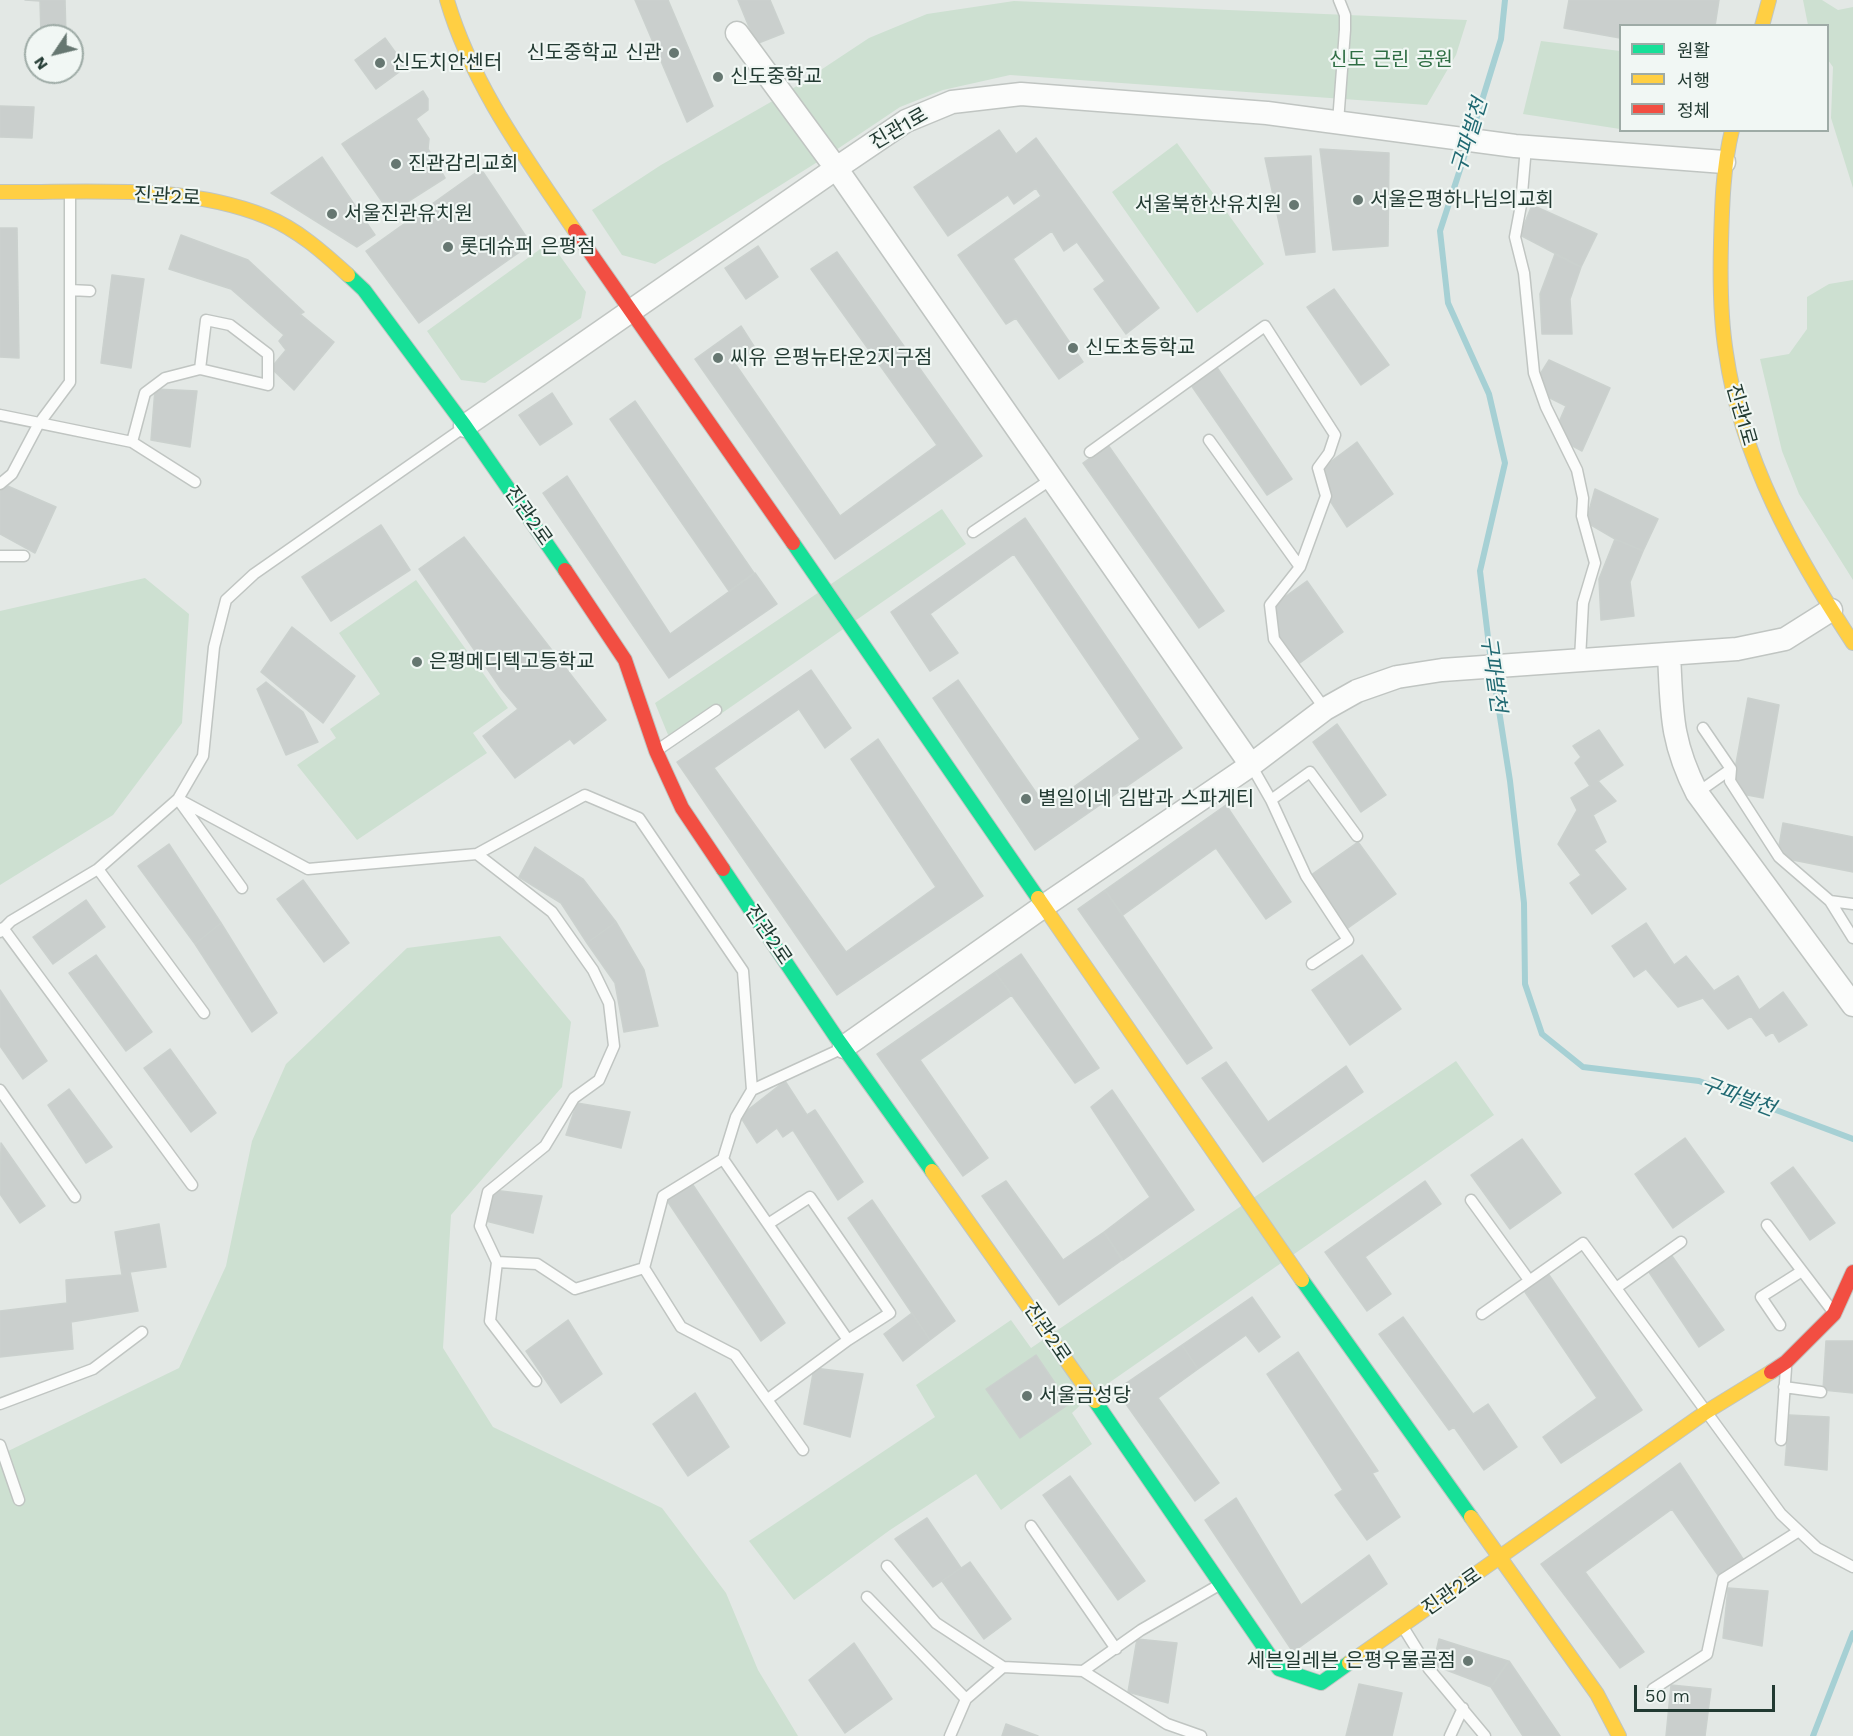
<!DOCTYPE html>
<html>
<head>
<meta charset="utf-8">
<style>
  body { margin:0 }
  #map { position:relative; width:1853px; height:1736px; overflow:hidden; background:#e3e8e5; font-family:"Work Sans","Noto Sans KR",sans-serif }
  canvas { display:block }
  .legend { position:absolute; left:1619px; top:24px; width:210px; height:108px; box-sizing:border-box; background:#f1f7f4; border:2px solid #9eaba6; margin:0; padding:8px 10px; list-style:none; font-size:18px; color:#223a32 }
  .legend li { display:flex; align-items:center; gap:12px; height:30px }
  .legend b { width:30px; border:2px solid #9eaba6 }
  .north { position:absolute; left:24px; top:24px; width:60px; height:60px; box-sizing:border-box; background:#f1f7f4; border:2px solid #9eaba6; border-radius:50%; rotate:235deg; font-size:16px; font-weight:700; line-height:24px; text-align:center; color:#223a32 }
  .north::after { content:''; display:block; margin:auto; width:21px; height:27px; background:#667771; clip-path:polygon(50% 0,100% 100%,50% 72%,0 100%) }
  .scale { position:absolute; left:1634px; top:1685px; width:141px; height:27px; box-sizing:border-box; border:3px solid #223a32; border-top:0; padding-left:8px; font-size:18px; line-height:21px; white-space:nowrap; color:#223a32; -webkit-text-stroke:4px #f1f7f4; paint-order:stroke }
</style>
</head>
<body>
<div id="map">
<canvas width="1853" height="1736"></canvas>
<ul class="legend">
<li><b style="height:8px;background:#16e098"></b>원활</li>
<li><b style="height:8px;background:#ffcf43"></b>서행</li>
<li><b style="height:8px;background:#f24e42"></b>정체</li>
</ul>
<div class="north">N</div>
<div class="scale">50 m</div>
</div>
<script>
const c = document.querySelector('canvas').getContext('2d');
c.lineJoin = 'round';
function fillPath(path, color) {
  c.fillStyle = color;
  c.fill(path, 'evenodd');
}
function trace(path, color, width, dash) {
  c.strokeStyle = color;
  c.lineWidth = width;
  c.lineCap = dash ? 'butt' : 'round';
  c.setLineDash(dash || []);
  c.stroke(path);
}
function drawText(font, color, halo, rows, align = 'center') {
  c.font = font + ' "Work Sans","Noto Sans KR",sans-serif';
  c.lineWidth = 4.5;
  c.setLineDash([]);
  c.textBaseline = 'middle';
  c.strokeStyle = halo;
  c.fillStyle = color;
  for (const [text, x, y, turn = 0] of rows) {
    c.save();
    c.translate(x, y);
    c.rotate((+turn || 0) * Math.PI / 180);
    c.textAlign = isNaN(turn) ? turn : align;
    if (halo) c.strokeText(text, 0, 0);
    c.fillText(text, 0, 0);
    c.restore();
  }
}
fillPath(new Path2D(`
  M 1803,0 L 1822,0 L 1838,10 L 1853,7 L 1853,188 L 1831,118 L 1833,67 L 1828,60 L 1828,26 L 1808,25 Z
  M 1014,1 L 1467,20 L 1456,55 L 1427,105 L 1010,75 L 943,90 L 900,107 L 827,156 L 655,264 L 622,255 L 592,210 L 661,165 L 783,95 L 869,38 L 927,14 Z
  M 1541,41 L 1620,51 L 1620,129 L 1523,114 Z
  M 1177,143 L 1264,264 L 1197,313 L 1112,192 Z
  M 550,242 L 586,292 L 581,318 L 485,383 L 461,380 L 427,331 Z
  M 1853,280 L 1853,580 L 1799,494 L 1782,451 L 1760,359 L 1789,354 L 1807,329 L 1807,297 L 1829,284 Z
  M 942,509 L 966,544 L 673,747 L 655,703 Z
  M 145,578 L 189,614 L 182,723 L 113,815 L 0,885 L 0,611 Z
  M 416,580 L 508,708 L 473,733 L 487,753 L 357,840 L 297,765 L 336,738 L 330,729 L 380,694 L 339,633 Z
  M 500,936 L 571,1022 L 562,1087 L 451,1215 L 443,1348 L 493,1427 L 662,1508 L 726,1593 L 758,1670 L 798,1736 L 0,1736 L 0,1455 L 179,1368 L 226,1266 L 252,1141 L 286,1064 L 407,948 Z
  M 1456,1061 L 1494,1115 L 1090,1396 L 1072,1413 L 1092,1444 L 1001,1510 L 976,1474 L 890,1530 L 794,1600 L 749,1541 L 935,1417 L 916,1385 L 1011,1320 L 1031,1348 Z`), '#cde0d1');
trace(new Path2D(`
  M 1471,136 L 1501,39 L 1505,0
  M 1468,145 L 1440,231 L 1448,303 L 1489,394 L 1505,463 L 1480,571 L 1491,662
  M 1493,672 L 1510,781 L 1524,903 L 1525,984 L 1542,1034 L 1583,1067 L 1699,1081 L 1853,1139
  M 1813,1736 L 1853,1633`), '#a6d0d4', 6);
const building = new Path2D(`
  M 25,0 L 65,0 L 66,36 L 41,36 L 40,1 Z
  M 635,0 L 668,0 L 713,106 L 687,122 Z
  M 738,0 L 770,0 L 784,33 L 756,44 Z
  M 1569,0 L 1719,0 L 1715,26 L 1620,26 L 1620,38 L 1564,28 Z
  M 385,38 L 406,67 L 376,89 L 355,60 Z
  M 423,91 L 428,99 L 428,110 L 416,119 L 429,139 L 428,149 L 445,178 L 390,213 L 342,144 Z
  M 0,106 L 34,107 L 32,138 L 0,137 Z
  M 999,130 L 1016,154 L 1036,138 L 1159,308 L 1126,334 L 1094,289 L 1105,281 L 1077,242 L 1064,251 L 1052,231 L 1013,259 L 1083,362 L 1059,379 L 1016,318 L 1006,324 L 958,255 L 1041,196 L 1036,188 L 1014,204 L 1008,195 L 948,236 L 914,187 Z
  M 1320,149 L 1389,153 L 1388,246 L 1333,250 Z
  M 1311,156 L 1315,252 L 1286,255 L 1265,158 Z
  M 322,157 L 375,235 L 357,247 L 271,193 Z
  M 481,169 L 531,244 L 419,323 L 366,251 Z
  M 1532,205 L 1597,234 L 1581,267 L 1520,235 Z
  M 0,228 L 17,228 L 19,358 L 0,357 Z
  M 181,235 L 248,260 L 304,312 L 300,314 L 334,342 L 294,390 L 271,368 L 286,350 L 279,341 L 284,335 L 231,289 L 169,269 Z
  M 758,246 L 778,277 L 746,299 L 725,268 Z
  M 837,252 L 982,456 L 835,559 L 695,359 L 741,326 L 757,351 L 736,365 L 840,516 L 937,445 L 811,269 Z
  M 1555,254 L 1581,267 L 1570,299 L 1572,334 L 1542,334 L 1540,294 Z
  M 112,275 L 144,279 L 131,368 L 101,363 Z
  M 1334,289 L 1389,365 L 1361,385 L 1307,307 Z
  M 1549,360 L 1610,388 L 1582,451 L 1569,444 L 1559,422 L 1566,406 L 1546,396 L 1539,376 Z
  M 1216,366 L 1292,479 L 1267,495 L 1191,385 Z
  M 155,389 L 197,391 L 190,447 L 151,440 Z
  M 552,393 L 572,424 L 540,445 L 519,415 Z
  M 635,401 L 754,573 L 729,591 L 610,419 Z
  M 1357,442 L 1393,494 L 1347,527 L 1329,499 L 1325,466 Z
  M 1108,445 L 1224,611 L 1199,628 L 1083,463 Z
  M 567,476 L 670,634 L 755,573 L 777,604 L 669,678 L 543,493 Z
  M 3,484 L 56,507 L 35,553 L 0,534 L 0,492 Z
  M 1595,489 L 1658,519 L 1643,551 L 1615,539 L 1586,522 Z
  M 1025,518 L 1182,748 L 1035,850 L 933,698 L 958,680 L 1046,807 L 1140,739 L 1014,554 L 930,614 L 958,653 L 930,671 L 891,612 Z
  M 381,525 L 410,570 L 331,621 L 302,577 Z
  M 464,537 L 606,720 L 574,744 L 570,739 L 515,778 L 483,736 L 518,709 L 501,689 L 419,569 Z
  M 1615,539 L 1643,551 L 1630,582 L 1634,616 L 1601,620 L 1599,579 Z
  M 1307,581 L 1343,632 L 1297,665 L 1279,637 L 1275,604 Z
  M 292,627 L 355,676 L 323,723 L 261,672 Z
  M 811,670 L 851,728 L 825,748 L 799,709 L 714,768 L 846,952 L 936,887 L 851,759 L 878,739 L 983,896 L 837,995 L 677,762 Z
  M 266,682 L 303,712 L 318,742 L 286,755 L 257,689 Z
  M 1748,698 L 1779,705 L 1763,798 L 1742,794 L 1733,780 Z
  M 1337,724 L 1386,795 L 1361,812 L 1313,742 Z
  M 1599,730 L 1623,765 L 1598,781 L 1616,801 L 1593,815 L 1606,842 L 1594,850 L 1626,889 L 1592,914 L 1570,883 L 1581,875 L 1558,844 L 1577,810 L 1571,798 L 1590,786 L 1575,763 L 1581,757 L 1573,746 Z
  M 1226,805 L 1291,902 L 1266,919 L 1216,848 L 1123,915 L 1105,890 Z
  M 1783,823 L 1853,837 L 1853,872 L 1788,859 L 1779,846 Z
  M 1358,842 L 1396,894 L 1348,928 L 1311,875 Z
  M 169,844 L 221,923 L 195,944 L 138,866 Z
  M 535,847 L 583,879 L 616,922 L 587,943 L 561,903 L 519,877 Z
  M 303,880 L 349,943 L 324,962 L 277,899 Z
  M 1105,890 L 1212,1048 L 1187,1064 L 1078,909 Z
  M 86,900 L 105,927 L 53,964 L 33,937 Z
  M 616,922 L 644,970 L 658,1026 L 624,1032 L 615,983 L 587,943 Z
  M 221,923 L 277,1013 L 252,1032 L 195,944 Z
  M 1646,923 L 1674,965 L 1686,956 L 1714,991 L 1738,976 L 1759,1010 L 1783,992 L 1807,1025 L 1779,1042 L 1773,1032 L 1766,1036 L 1751,1016 L 1728,1029 L 1703,998 L 1678,1007 L 1646,969 L 1634,977 L 1612,946 Z
  M 1021,954 L 1099,1068 L 1075,1083 L 995,972 Z
  M 96,955 L 152,1032 L 126,1051 L 69,973 Z
  M 1362,955 L 1401,1009 L 1350,1045 L 1312,990 Z
  M 995,972 L 1012,995 L 920,1060 L 988,1158 L 963,1176 L 877,1054 Z
  M 0,990 L 47,1061 L 23,1079 L 0,1046 Z
  M 170,1049 L 216,1113 L 191,1132 L 144,1068 Z
  M 1226,1062 L 1268,1122 L 1346,1066 L 1363,1092 L 1263,1162 L 1202,1078 Z
  M 785,1081 L 807,1115 L 815,1110 L 863,1182 L 838,1200 L 793,1130 L 783,1137 L 777,1128 L 757,1143 L 740,1116 Z
  M 69,1089 L 112,1147 L 86,1163 L 48,1105 Z
  M 1112,1090 L 1194,1210 L 1123,1260 L 1104,1232 L 1150,1197 L 1091,1107 Z
  M 577,1103 L 630,1112 L 621,1148 L 566,1135 Z
  M 1685,1138 L 1724,1192 L 1673,1228 L 1635,1174 Z
  M 1522,1139 L 1561,1193 L 1510,1229 L 1471,1175 Z
  M 1,1143 L 45,1206 L 20,1223 L 0,1194 Z
  M 1793,1167 L 1835,1223 L 1810,1240 L 1771,1183 Z
  M 1006,1181 L 1063,1260 L 1104,1232 L 1122,1260 L 1059,1305 L 982,1196 Z
  M 1425,1181 L 1441,1204 L 1365,1257 L 1391,1294 L 1367,1311 L 1325,1252 Z
  M 691,1182 L 785,1323 L 761,1341 L 666,1199 Z
  M 493,1190 L 542,1196 L 533,1233 L 486,1221 Z
  M 872,1200 L 955,1321 L 930,1340 L 848,1218 Z
  M 159,1224 L 166,1267 L 130,1272 L 138,1311 L 71,1322 L 73,1349 L 0,1357 L 0,1311 L 67,1303 L 66,1280 L 122,1275 L 115,1232 Z
  M 1672,1256 L 1724,1330 L 1699,1347 L 1649,1272 Z
  M 1547,1272 L 1642,1410 L 1561,1463 L 1543,1437 L 1597,1398 L 1525,1292 Z
  M 1252,1297 L 1280,1337 L 1259,1352 L 1246,1335 L 1198,1369 L 1182,1345 Z
  M 912,1313 L 930,1340 L 903,1361 L 884,1334 Z
  M 1403,1317 L 1473,1414 L 1488,1404 L 1517,1447 L 1484,1470 L 1454,1427 L 1449,1430 L 1379,1334 Z
  M 568,1320 L 602,1374 L 561,1403 L 526,1351 Z
  M 1826,1341 L 1853,1341 L 1853,1393 L 1823,1390 Z
  M 1182,1345 L 1198,1369 L 1158,1398 L 1219,1483 L 1195,1501 L 1116,1390 Z
  M 1298,1352 L 1378,1471 L 1372,1473 L 1400,1517 L 1367,1540 L 1335,1495 L 1343,1490 L 1267,1374 Z
  M 1036,1355 L 1069,1404 L 1020,1438 L 986,1389 Z
  M 814,1368 L 863,1374 L 850,1437 L 804,1424 Z
  M 695,1393 L 729,1447 L 688,1476 L 653,1424 Z
  M 1789,1415 L 1829,1417 L 1827,1470 L 1785,1465 Z
  M 1680,1463 L 1743,1559 L 1718,1575 L 1672,1509 L 1585,1572 L 1644,1652 L 1620,1668 L 1541,1564 Z
  M 1070,1476 L 1145,1581 L 1118,1600 L 1043,1495 Z
  M 1236,1498 L 1301,1605 L 1369,1555 L 1387,1584 L 1293,1652 L 1205,1520 Z
  M 927,1518 L 961,1568 L 933,1587 L 895,1539 Z
  M 970,1562 L 1011,1619 L 984,1639 L 942,1581 Z
  M 1728,1588 L 1768,1591 L 1762,1646 L 1723,1638 Z
  M 1137,1639 L 1177,1643 L 1168,1703 L 1128,1692 Z
  M 1439,1639 L 1508,1661 L 1491,1687 L 1433,1665 Z
  M 854,1643 L 892,1699 L 845,1733 L 809,1680 Z
  M 1509,1661 L 1560,1736 L 1523,1736 L 1491,1687 Z
  M 1359,1684 L 1402,1693 L 1392,1736 L 1346,1736 Z
  M 1671,1685 L 1711,1689 L 1705,1736 L 1666,1736 Z
  M 1006,1724 L 1038,1736 L 1002,1736 Z`);
fillPath(building, '#cacfcd');
trace(building, '#cbd1ce', 1.5);
const lane = new Path2D(`
  M 1338,122 L 1345,30 L 1345,15 L 1339,0
  M 1526,147 L 1521,205 L 1515,237 L 1524,273 L 1534,373 L 1546,407 L 1577,470 L 1583,498 L 1582,516 L 1595,563 L 1583,603 L 1580,659
  M 70,290 L 90,291
  M 0,415 L 132,442 L 195,482
  M 1209,440 L 1300,567
  M 132,442 L 145,393 L 165,378 L 200,369 L 268,385 L 268,354 L 230,325 L 206,320 L 200,369
  M 1090,452 L 1265,326 L 1335,435 L 1329,453 L 1318,468 L 1326,496 L 1300,567 L 1270,605 L 1274,639 L 1325,709
  M 0,484 L 12,474 L 38,425 L 70,382 L 70,195
  M 973,532 L 1053,478
  M 0,556 L 24,556
  M 1703,728 L 1731,769 L 1730,781 L 1779,857 L 1830,901 L 1853,938
  M 659,749 L 716,710
  M 1251,765 L 1271,800 L 1306,876 L 1348,940 L 1312,964
  M 1697,793 L 1731,769
  M 178,799 L 308,869 L 477,854 L 585,795 L 639,818 L 743,971 L 752,1090 L 736,1117 L 723,1159 L 663,1196 L 644,1268 L 681,1327 L 735,1355 L 803,1450
  M 1271,800 L 1310,772 L 1357,836
  M 180,802 L 242,888
  M 477,854 L 552,912 L 593,970 L 609,1003 L 614,1046 L 599,1080 L 574,1098 L 545,1146 L 488,1192 L 480,1226 L 497,1262 L 490,1321 L 536,1381
  M 98,869 L 204,1013
  M 1830,901 L 1853,904
  M 3,928 L 192,1185
  M 0,932 L 11,921 L 98,869 L 178,799 L 203,756 L 214,647 L 226,600 L 254,574 L 463,428
  M 0,1090 L 75,1197
  M 752,1090 L 841,1049
  M 723,1159 L 848,1340 L 768,1399
  M 1471,1200 L 1529,1280
  M 768,1224 L 810,1197 L 890,1313 L 848,1340
  M 1767,1225 L 1831,1309
  M 497,1262 L 537,1264 L 575,1289 L 644,1268
  M 1616,1288 L 1681,1242
  M 1482,1314 L 1583,1243 L 1781,1514 L 1817,1548 L 1853,1567
  M 1780,1325 L 1761,1297 L 1802,1271
  M 1784,1387 L 1821,1392
  M 0,1404 L 93,1369 L 142,1332
  M 1781,1440 L 1786,1368
  M 0,1445 L 19,1500
  M 1031,1526 L 1116,1649
  M 887,1566 L 936,1623 L 1003,1667 L 1083,1671 L 1167,1724 L 1201,1736
  M 867,1597 L 966,1699
  M 1403,1627 L 1429,1669 L 1485,1736
  M 1083,1671 L 1141,1630 L 1219,1585
  M 1653,1689 L 1707,1654 L 1723,1579 L 1799,1531
  M 950,1736 L 966,1699 L 1003,1667
  M 1450,1736 L 1463,1708`);
const street = new Path2D(`
  M 737,33 L 836,168 L 1251,765
  M 465,426 L 844,163 L 906,121 L 952,102 L 1021,94 L 1267,113 L 1515,146 L 1724,162
  M 1669,654 C 1672,711 1670,740 1697,793 L 1853,1005
  M 844,1047 L 1044,906 L 1251,765 L 1325,709 L 1357,691 L 1397,677 L 1442,670 L 1737,649 L 1785,639 L 1831,610`);
const fast = new Path2D(`
  M 348,275 L 364,290 L 465,426 L 565,570
  M 793,543 L 1038,898
  M 723,869 L 836,1037 L 932,1171
  M 1302,1280 L 1471,1517
  M 1095,1401 L 1279,1669 L 1321,1683 L 1349,1663`);
const slow = new Path2D(`
  M 447,0 C 472,85 526,158 575,231
  M 1762,26 L 1769,0
  M 1732,130 C 1723,167 1722,205 1721,243 C 1720,280 1720,316 1726,353 C 1741,458 1795,555 1853,643
  M 0,192 C 87,193 184,183 267,217 C 297,229 324,253 348,275
  M 1038,898 L 1302,1280
  M 932,1171 L 1095,1401
  M 1471,1517 L 1597,1694 L 1619,1736
  M 1349,1663 L 1706,1412 L 1771,1372`);
const jam = new Path2D(`
  M 575,231 L 793,543
  M 565,570 L 625,660 L 656,751 L 682,808 L 723,869
  M 1771,1372 L 1786,1362 L 1834,1314 L 1853,1272`);
trace(lane, '#c0c5c2', 13);
trace(street, '#c0c5c2', 25);
trace(fast, '#bfc5c2', 16);
trace(slow, '#bfc5c2', 16);
trace(jam, '#bfc5c2', 16);
trace(lane, '#fbfcfb', 10);
trace(street, '#fbfcfb', 22);
trace(fast, '#16e098', 14);
trace(slow, '#ffcf43', 14);
trace(jam, '#f24e42', 14);
for (const [x, y, r, color] of [
  [674,53,6,"#667771"],
  [380,63,6,"#667771"],
  [718,77,6,"#667771"],
  [396,164,6,"#667771"],
  [1358,200,6,"#667771"],
  [1294,205,6,"#667771"],
  [332,214,6,"#667771"],
  [448,247,6,"#667771"],
  [1073,348,6,"#667771"],
  [718,358,6,"#667771"],
  [417,662,6,"#667771"],
  [1026,799,6,"#667771"],
  [1027,1396,6,"#667771"],
  [1468,1661,6,"#667771"]
]) {
  const dot = new Path2D();
  dot.arc(x, y, r, 0, 2 * Math.PI);
  c.fillStyle = color;
  c.fill(dot);
  trace(dot, '#f1f7f4', 2);
}
drawText('20px', '#223a32', '#f1f7f4', [
  ["신도중학교 신관",662,53,"right"],
  ["신도치안센터",392,63],
  ["신도중학교",730,77],
  ["진관감리교회",408,164],
  ["서울은평하나님의교회",1370,200],
  ["서울북한산유치원",1282,205,"right"],
  ["서울진관유치원",344,214],
  ["롯데슈퍼 은평점",460,247],
  ["신도초등학교",1085,348],
  ["씨유 은평뉴타운2지구점",730,358],
  ["은평메디텍고등학교",429,662],
  ["별일이네 김밥과 스파게티",1038,799],
  ["서울금성당",1039,1396],
  ["세븐일레븐 은평우물골점",1456,1661,"right"]
], 'left');
drawText('20px', '#2f6e44', '#f1f7f4', [
  ["신도 근린 공원",1391,60]
]);
drawText('20px', '#223a32', '#f1f7f4', [
  ["진관1로",899,129,-30],
  ["진관2로",167,197,3],
  ["진관1로",1741,415,74],
  ["진관2로",528,516,55],
  ["진관2로",768,935,56],
  ["진관2로",1047,1333,56],
  ["진관2로",1452,1592,-35]
]);
drawText('italic 21px', '#206972', '#f1f7f4', [
  ["구파발천",1470,136,-73],
  ["구파발천",1493,674,82],
  ["구파발천",1738,1097,20]
]);
</script>
</body>
</html>
